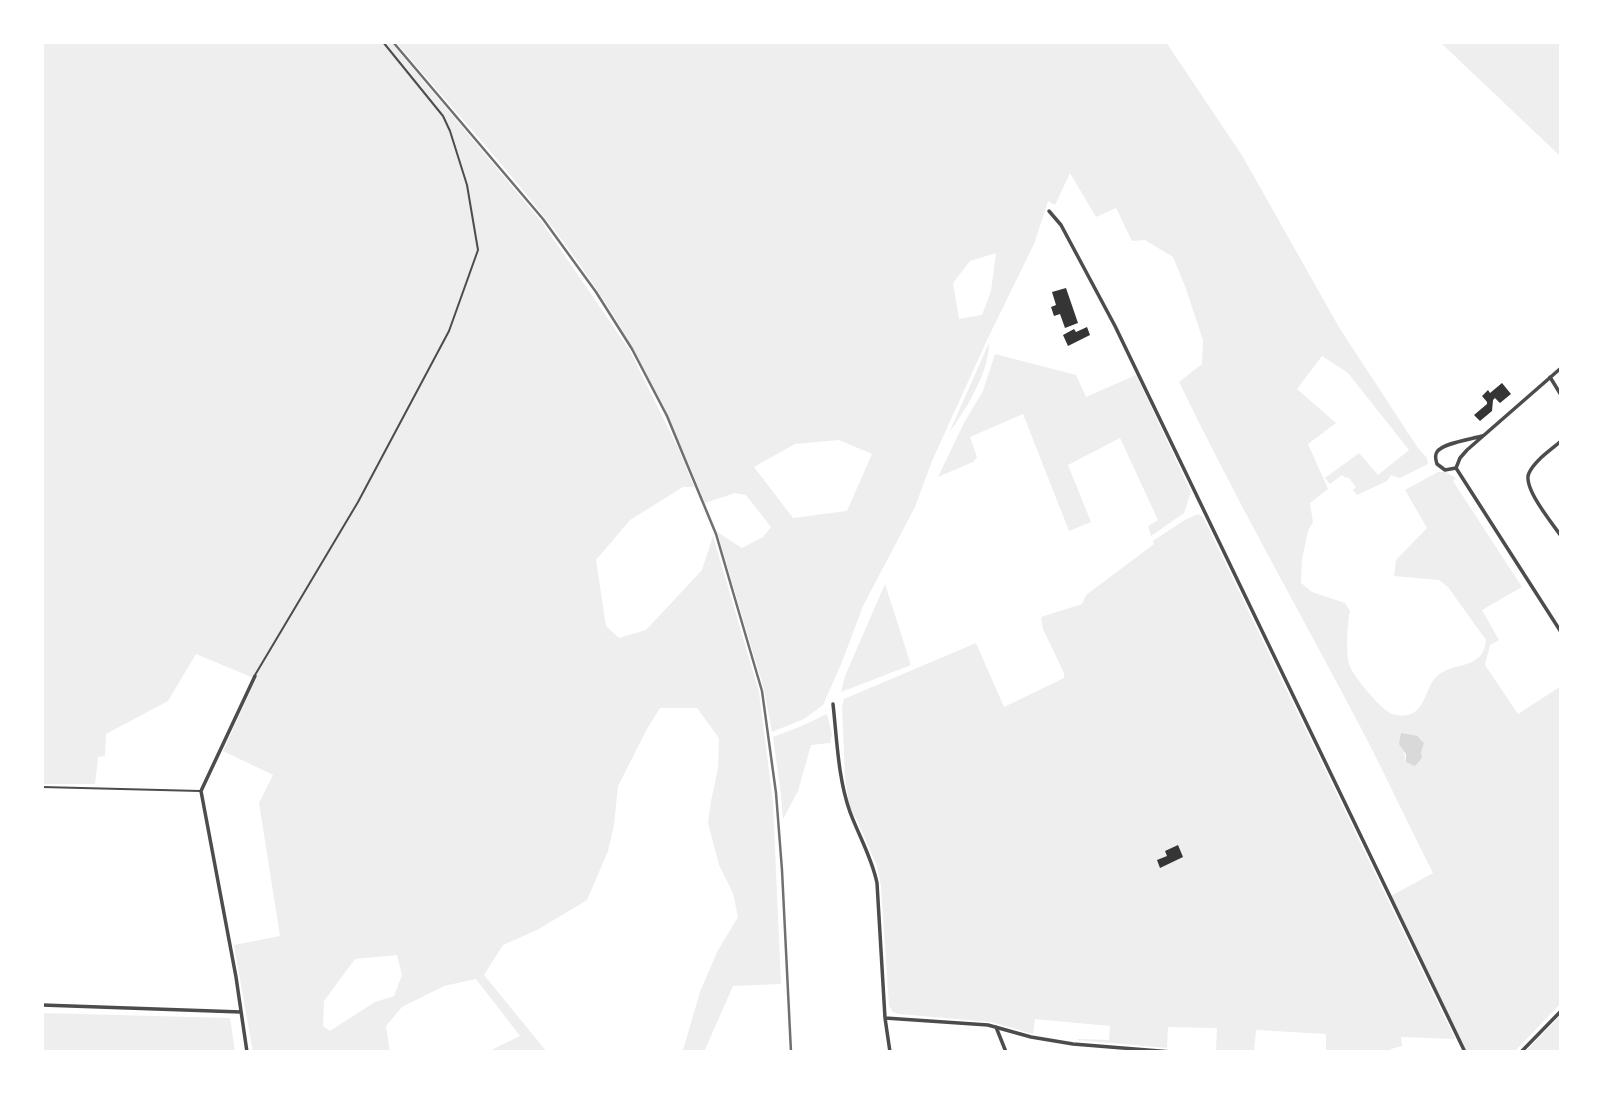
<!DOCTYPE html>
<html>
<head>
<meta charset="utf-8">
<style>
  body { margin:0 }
  #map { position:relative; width:1603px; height:1094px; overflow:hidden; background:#fff; font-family:Signika,sans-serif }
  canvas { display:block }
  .frame { position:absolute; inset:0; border:44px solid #fff; pointer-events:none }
</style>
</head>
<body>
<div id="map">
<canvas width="1603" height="1094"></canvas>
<div class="frame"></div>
</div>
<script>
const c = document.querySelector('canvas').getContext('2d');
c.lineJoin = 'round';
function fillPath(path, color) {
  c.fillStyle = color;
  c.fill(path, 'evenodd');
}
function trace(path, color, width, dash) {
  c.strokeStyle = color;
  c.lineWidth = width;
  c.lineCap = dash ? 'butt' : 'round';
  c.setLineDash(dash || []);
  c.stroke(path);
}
fillPath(new Path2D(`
  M 42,42 L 391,42 L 541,221 L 630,351 L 680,452 L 694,487 L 683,487 L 630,520 L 596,560 L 606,626 L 619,638 L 646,630 L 702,570 L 713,536 L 759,692 L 773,803 L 781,984 L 733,986 L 704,1052 L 679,1052 L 683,1050 L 700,992 L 717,952 L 738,917 L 733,893 L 719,865 L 708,823 L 711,801 L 718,768 L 719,738 L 697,708 L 660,708 L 647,729 L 618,786 L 614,825 L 608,851 L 587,900 L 537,930 L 503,945 L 484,975 L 547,1052 L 487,1052 L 520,1036 L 476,979 L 444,986 L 402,1007 L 386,1026 L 390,1052 L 253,1052 L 234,945 L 280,936 L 259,803 L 273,775 L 223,751 L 256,679 L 196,654 L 168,701 L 106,734 L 105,756 L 98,757 L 95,784 L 42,784 ZM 397,955 L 402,975 L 394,996 L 375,1002 L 330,1031 L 323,1026 L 324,1001 L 355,959 Z
  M 396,42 L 1166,42 L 1243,157 L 1340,329 L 1418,448 L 1427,458 L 1428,464 L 1400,478 L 1391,475 L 1387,481 L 1357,495 L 1353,490 L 1356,487 L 1348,477 L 1346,478 L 1342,475 L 1330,484 L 1325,478 L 1359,453 L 1378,475 L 1409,450 L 1348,373 L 1322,356 L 1297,389 L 1336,423 L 1308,444 L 1328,489 L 1310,503 L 1313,522 L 1308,531 L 1302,559 L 1301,583 L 1312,592 L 1345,603 L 1350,611 C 1347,624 1346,651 1349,664 C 1352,675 1380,708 1390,713 C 1395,716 1406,716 1411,714 C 1426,708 1426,685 1438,675 C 1457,661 1483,670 1486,640 L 1448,587 L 1439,580 L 1394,576 L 1396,560 L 1427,528 L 1405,490 L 1438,472 L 1446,472 L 1456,478 L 1453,481 L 1522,587 L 1482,610 L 1499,640 L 1490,645 L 1485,665 L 1518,714 L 1561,686 L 1561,1003 L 1514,1052 L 1467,1052 L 1391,896 L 1433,873 C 1409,826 1387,778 1362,730 C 1301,614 1236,500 1179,382 L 1202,364 L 1203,340 L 1185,286 L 1173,257 L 1145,240 L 1132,241 L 1116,208 L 1096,217 L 1070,173 L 1055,205 L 1048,201 L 1034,244 L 988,338 L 932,461 L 915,507 L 863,606 L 842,662 L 823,705 L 804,719 L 772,732 L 764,689 L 717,532 L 742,548 L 763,537 L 771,527 L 746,495 L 735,493 L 705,503 C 675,429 642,357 597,290 C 539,201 464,123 396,42 ZM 996,253 L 991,291 L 982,315 L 959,319 L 953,283 L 970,261 ZM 839,440 L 872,454 L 847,511 L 793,518 L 754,467 L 795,444 ZM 1401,734 L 1419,736 L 1424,743 L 1421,753 L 1406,762 Z
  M 1440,42 L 1561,42 L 1561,157 L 1559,155 Z
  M 989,343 C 989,373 966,409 949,433 Z
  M 995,354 L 1076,375 L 1086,397 L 1136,375 L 1191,492 L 1184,513 L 1151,536 L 1148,526 L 1158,520 L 1120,438 L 1068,465 L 1091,522 L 1069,531 L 1023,414 L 970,437 L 977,457 L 973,462 L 938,477 L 964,423 L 983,391 Z
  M 1198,514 L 1203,517 L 1455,1039 L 1401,1037 L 1402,1046 L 1391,1049 L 1390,1052 L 1326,1052 L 1326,1034 L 1256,1030 L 1254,1052 L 1216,1050 L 1217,1028 L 1168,1027 L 1167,1048 L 1078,1040 L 1077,1039 L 1109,1040 L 1110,1026 L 1035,1019 L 1033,1034 L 991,1022 L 899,1014 L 893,1012 L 889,1006 L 881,886 L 877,866 L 856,818 L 850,811 L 845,777 L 842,707 L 844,699 L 976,643 L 1004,707 L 1064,678 L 1064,673 L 1043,629 L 1041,617 L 1082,604 L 1086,595 L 1154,544 L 1153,541 L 1183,521 Z
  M 885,584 L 911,665 L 841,692 L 845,676 Z
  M 827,714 L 832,734 L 830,743 L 811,745 L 798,791 L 783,819 L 781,795 L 773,737 L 804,725 Z
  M 42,1013 L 230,1018 L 235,1052 L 42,1052 Z
  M 1561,1015 L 1561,1052 L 1525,1052 Z`), '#eee');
fillPath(new Path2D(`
  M 1401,733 L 1418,736 L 1424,743 L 1421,753 L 1422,758 L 1415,766 L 1406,762 L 1406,754 L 1399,744 Z`), '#d9d9d9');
fillPath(new Path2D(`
  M 1066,288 L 1078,323 L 1065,328 L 1060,314 L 1054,316 L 1051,307 L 1056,305 L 1052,292 Z
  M 1087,327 L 1090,335 L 1068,346 L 1063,335 L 1074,329 L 1076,332 Z
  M 1502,383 L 1511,394 L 1500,403 L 1495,398 L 1493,400 L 1492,411 L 1480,421 L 1474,415 L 1487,404 L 1487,402 L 1482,396 L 1488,390 L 1490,393 Z
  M 1178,845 L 1183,857 L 1160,868 L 1157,860 L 1167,856 L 1165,851 Z`), '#353535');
trace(new Path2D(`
  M 255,675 L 358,502 L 449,331 L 478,250 L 467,185 L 450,131 L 443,116 L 383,42
  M 42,787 L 200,791`), '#4c4c4c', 2);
trace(new Path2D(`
  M 1049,211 L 1061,225 L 1115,326 L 1465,1052
  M 1550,377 L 1561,395
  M 1561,441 C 1551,450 1535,460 1529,473 C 1522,487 1552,523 1561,536
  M 1456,468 L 1561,632
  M 1456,468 L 1460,458 L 1467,450 L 1561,368
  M 1456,468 L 1445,470 L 1437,464 C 1436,460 1434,456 1437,452 C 1442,443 1472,439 1482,436
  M 833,704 C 837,740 838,778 850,812 C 859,836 872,858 877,883 L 885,1018 L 890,1052
  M 42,1005 L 241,1012
  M 885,1018 L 988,1025 L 1031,1037 L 1073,1044 L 1172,1052
  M 996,1027 L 1006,1052
  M 247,1052 L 236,977 L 201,791 L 255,676
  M 1521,1052 L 1561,1011`), '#4c4c4c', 3.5);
trace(new Path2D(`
  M 393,42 L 543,219 L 596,292 L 632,349 L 667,416 L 716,534 L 762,691 L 776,793 L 782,870 L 791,1052`), '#707070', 2.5);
</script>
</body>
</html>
